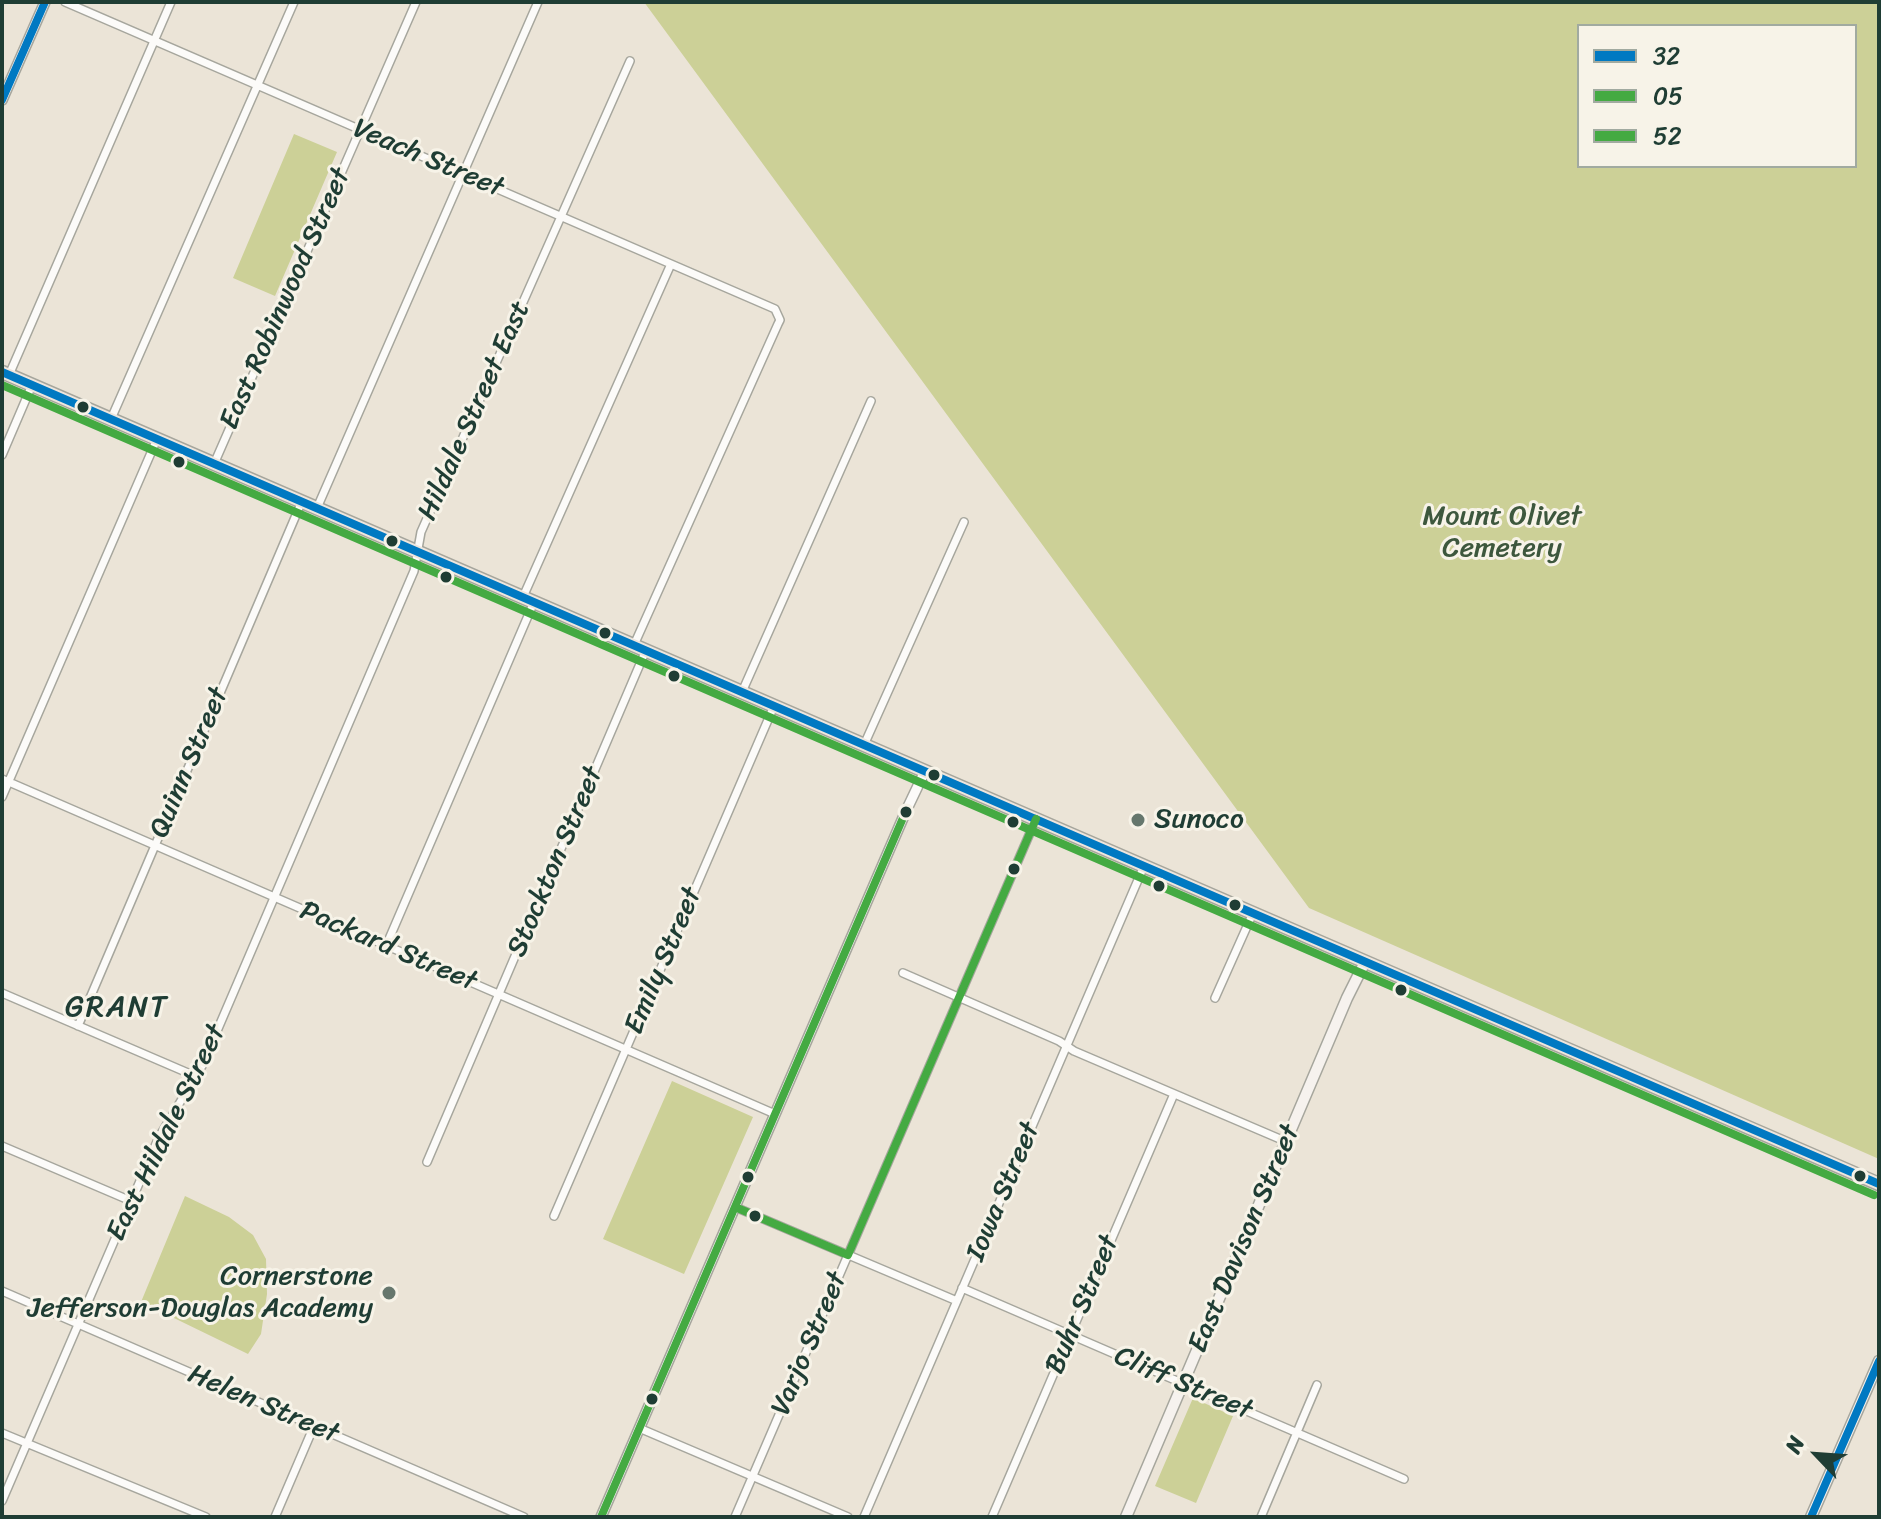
<!DOCTYPE html>
<html>
<head>
<meta charset="utf-8">
<style>
  body { margin:0 }
  #map { position:relative; width:1881px; height:1519px; overflow:hidden; background:#ebe4d7; font-family:Sriracha,sans-serif }
  canvas { display:block }
  .frame { position:absolute; inset:0; border:4px solid #1f3d34; pointer-events:none }
  .legend { position:absolute; left:1577px; top:24px; width:280px; height:144px; box-sizing:border-box; background:#f7f3e8; border:2px solid #a1aaa0; margin:0; padding:10px 14px; list-style:none; font-size:24px; color:#1f3d34 }
  .legend li { display:flex; align-items:center; gap:16px; height:40px }
  .legend b { width:40px; border:2px solid #a1aaa0 }
  .north { position:absolute; left:1777px; top:1415px; width:80px; height:80px; -webkit-text-stroke:6px #f7f3e8; paint-order:stroke; rotate:295deg; font-size:22px; font-weight:700; line-height:32px; text-align:center; color:#1f3d34 }
  .north::after { content:''; display:block; margin:auto; width:28px; height:36px; background:#1f3d34; clip-path:polygon(50% 0,100% 100%,50% 72%,0 100%) }
</style>
</head>
<body>
<div id="map">
<canvas width="1881" height="1519"></canvas>
<div class="frame"></div>
<ul class="legend">
<li><b style="height:10px;background:#0079c2"></b>32</li>
<li><b style="height:10px;background:#44aa42"></b>05</li>
<li><b style="height:10px;background:#44aa42"></b>52</li>
</ul>
<div class="north">N</div>
</div>
<script>
const c = document.querySelector('canvas').getContext('2d');
c.lineJoin = 'round';
function fillPath(path, color) {
  c.fillStyle = color;
  c.fill(path, 'evenodd');
}
function trace(path, color, width, dash) {
  c.strokeStyle = color;
  c.lineWidth = width;
  c.lineCap = dash ? 'butt' : 'round';
  c.setLineDash(dash || []);
  c.stroke(path);
}
function drawText(font, color, halo, rows, align = 'center') {
  c.font = font + ' Sriracha,sans-serif';
  c.lineWidth = 6;
  c.setLineDash([]);
  c.textBaseline = 'middle';
  c.strokeStyle = halo;
  c.fillStyle = color;
  for (const [text, x, y, turn = 0] of rows) {
    c.save();
    c.translate(x, y);
    c.rotate((+turn || 0) * Math.PI / 180);
    c.textAlign = isNaN(turn) ? turn : align;
    if (halo) c.strokeText(text, 0, 0);
    c.fillText(text, 0, 0);
    c.restore();
  }
}
fillPath(new Path2D(`
  M 644,2 L 1879,2 L 1879,1159 L 1309,908 ZM 1855,26 L 1855,166 L 1579,166 L 1579,26 Z
  M 294,134 L 337,152 L 275,296 L 233,278 Z
  M 672,1081 L 753,1117 L 684,1274 L 603,1239 Z
  M 185,1196 L 229,1217 L 253,1235 L 266,1259 L 267,1294 L 261,1334 L 248,1354 L 141,1302 Z
  M 1193,1398 L 1233,1416 L 1196,1503 L 1155,1486 Z`), '#ccd097');
const minor = new Path2D(`
  M 65,2 L 775,309 L 780,320 L 778,324 L 634,645
  M 9,375 L 171,2
  M 111,419 L 294,2
  M 2,455 L 32,385
  M 214,464 L 416,2
  M 317,508 L 538,2
  M 523,597 L 671,264
  M 742,692 L 871,401
  M 864,745 L 964,522
  M 2,779 L 775,1114
  M 2,797 L 157,439
  M 386,946 L 534,602
  M 903,973 L 1059,1041 L 1074,1051 L 1287,1142
  M 2,993 L 195,1076
  M 1215,998 L 1253,913
  M 78,1026 L 302,501
  M 2,1146 L 131,1201
  M 427,1162 L 646,650
  M 735,1207 L 957,1301
  M 554,1216 L 774,706
  M 962,1288 L 1404,1479
  M 2,1291 L 524,1517
  M 639,1428 L 848,1517
  M 2,1433 L 206,1517
  M 2,1501 L 159,1137 L 202,1066 L 414,571 L 421,532 L 630,61
  M 275,1517 L 314,1426
  M 735,1517 L 1036,819
  M 864,1517 L 1144,866
  M 992,1517 L 1174,1094
  M 1261,1517 L 1317,1385`);
const tertiary = new Path2D(`
  M 2,100 L 45,2
  M 601,1517 L 906,811 L 925,771`);
const secondary = new Path2D(`
  M 1126,1517 L 1347,998 L 1365,962
  M 1811,1517 L 1879,1361`);
const primary = new Path2D(`
  M 2,372 L 1879,1184`);
trace(minor, '#a6a69d', 10);
trace(tertiary, '#a6a69d', 12);
trace(secondary, '#a6a69d', 13);
trace(primary, '#a6a69d', 15);
trace(minor, '#fcfbf9', 7);
trace(tertiary, '#fcfbf9', 9);
trace(secondary, '#f6f2ee', 10);
trace(primary, '#eee6dd', 12);
trace(new Path2D(`
  M 2,100 L 45,2
  M 2,372 L 1879,1184
  M 1811,1517 L 1879,1361`), '#0079c2', 8);
trace(new Path2D(`
  M 2,385 L 1874,1195`), '#44aa42', 8);
trace(new Path2D(`
  M 735,1207 L 848,1255 L 1036,819
  M 601,1517 L 906,811`), '#44aa42', 8);
for (const [x, y, r, color] of [
  [83,407,7,"#1f3d34"],
  [179,462,7,"#1f3d34"],
  [392,541,7,"#1f3d34"],
  [446,577,7,"#1f3d34"],
  [605,633,7,"#1f3d34"],
  [674,676,7,"#1f3d34"],
  [934,775,7,"#1f3d34"],
  [906,812,7,"#1f3d34"],
  [1138,820,8,"#66776d"],
  [1013,822,7,"#1f3d34"],
  [1014,869,7,"#1f3d34"],
  [1159,886,7,"#1f3d34"],
  [1235,905,7,"#1f3d34"],
  [1401,990,7,"#1f3d34"],
  [1860,1176,7,"#1f3d34"],
  [748,1177,7,"#1f3d34"],
  [755,1216,7,"#1f3d34"],
  [389,1293,8,"#66776d"],
  [652,1399,7,"#1f3d34"]
]) {
  const dot = new Path2D();
  dot.arc(x, y, r, 0, 2 * Math.PI);
  c.fillStyle = color;
  c.fill(dot);
  trace(dot, '#f7f3e8', 3);
}
drawText('28px', '#1f3d34', '#f7f3e8', [
  ["Veach Street",428,159,23],
  ["East Robinwood Street",286,299,-66],
  ["Hildale Street East",475,411,-66],
  ["Quinn Street",190,763,-67],
  ["Stockton Street",556,862,-67],
  ["Packard Street",388,947,23],
  ["Emily Street",664,961,-67],
  ["East Hildale Street",167,1133,-64],
  ["Iowa Street",1004,1192,-67],
  ["East Davison Street",1245,1239,-67],
  ["Buhr Street",1083,1305,-67],
  ["Varjo Street",810,1344,-67],
  ["Cliff Street",1183,1384,23],
  ["Helen Street",263,1405,23]
]);
drawText('28px', '#3d573d', '#f7f3e8', [
  ["Mount Olivet",1502,517],
  ["Cemetery",1502,549]
]);
drawText('28px', '#1f3d34', '#f7f3e8', [
  ["Sunoco",1154,820],
  ["Cornerstone",373,1277,"right"],
  ["Jefferson-Douglas Academy",373,1309,"right"]
], 'left');
c.letterSpacing = '2px';
drawText('30px', '#1f3d34', '#f7f3e8', [
  ["GRANT",117,1008]
]);
c.letterSpacing = '0px';
</script>
</body>
</html>
